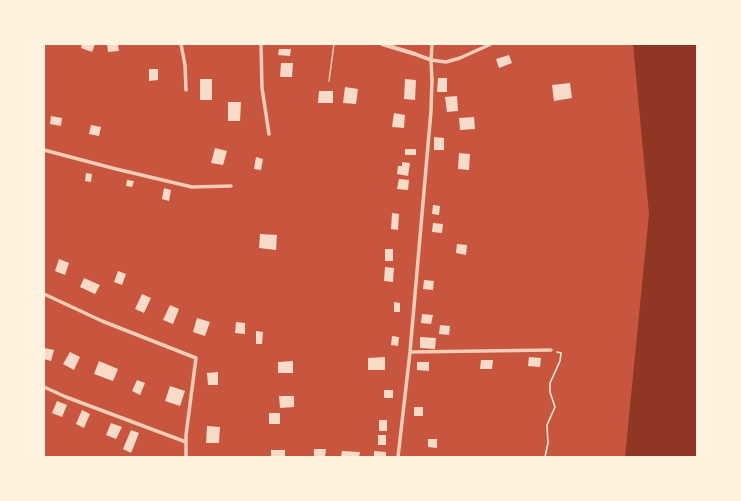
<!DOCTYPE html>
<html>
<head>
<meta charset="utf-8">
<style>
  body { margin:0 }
  #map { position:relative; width:741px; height:501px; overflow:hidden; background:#c8553d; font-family:Inter,sans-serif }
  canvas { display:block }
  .frame { position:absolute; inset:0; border:45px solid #fff3e0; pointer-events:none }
</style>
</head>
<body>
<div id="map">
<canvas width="741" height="501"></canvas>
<div class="frame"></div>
</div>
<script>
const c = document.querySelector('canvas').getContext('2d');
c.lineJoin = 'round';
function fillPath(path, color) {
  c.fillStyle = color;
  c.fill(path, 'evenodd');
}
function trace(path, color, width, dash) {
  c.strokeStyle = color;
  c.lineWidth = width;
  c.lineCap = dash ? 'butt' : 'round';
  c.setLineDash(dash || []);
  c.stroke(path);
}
fillPath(new Path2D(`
  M 633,44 L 697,44 L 697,457 L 625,457 L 649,214 Z`), '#8f3625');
fillPath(new Path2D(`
  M 82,44 L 95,44 L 92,52 L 81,48 Z
  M 107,44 L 118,44 L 119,51 L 108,52 Z
  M 279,49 L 291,49 L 290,56 L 278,55 Z
  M 509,55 L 512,63 L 499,68 L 496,59 Z
  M 281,63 L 293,63 L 292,77 L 280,77 Z
  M 149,69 L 158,69 L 158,80 L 149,81 Z
  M 438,78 L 447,78 L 447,92 L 437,92 Z
  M 200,79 L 212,79 L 212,100 L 200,100 Z
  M 405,79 L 416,80 L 415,100 L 404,99 Z
  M 570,83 L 572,98 L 554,101 L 552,85 Z
  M 345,87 L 358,89 L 356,104 L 343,103 Z
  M 319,91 L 333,91 L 333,103 L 318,103 Z
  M 457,96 L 458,111 L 447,112 L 445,97 Z
  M 228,102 L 241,102 L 240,121 L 228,121 Z
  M 394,113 L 405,115 L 404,128 L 392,127 Z
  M 51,116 L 62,118 L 61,126 L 50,124 Z
  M 474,117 L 475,129 L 460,130 L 459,118 Z
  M 91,125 L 101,127 L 99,136 L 89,134 Z
  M 434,137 L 444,138 L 444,150 L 434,150 Z
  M 215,148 L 227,151 L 223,165 L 211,163 Z
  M 405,149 L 416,149 L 416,155 L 405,155 Z
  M 459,153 L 470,154 L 469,170 L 458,169 Z
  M 256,157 L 263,159 L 261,170 L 254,169 Z
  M 402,162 L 410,163 L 408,176 L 397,174 L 398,166 L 402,166 Z
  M 86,173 L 92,174 L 91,182 L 85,181 Z
  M 399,179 L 409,180 L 408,190 L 397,189 Z
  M 127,180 L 134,181 L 132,187 L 126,186 Z
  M 164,188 L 171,190 L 169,201 L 162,199 Z
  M 433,205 L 440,206 L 439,215 L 432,214 Z
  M 392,213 L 399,214 L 398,230 L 391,229 Z
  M 433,223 L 443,224 L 442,233 L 432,232 Z
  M 260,234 L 277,235 L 276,250 L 259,248 Z
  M 457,244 L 467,245 L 466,255 L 456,253 Z
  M 385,249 L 393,249 L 393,261 L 385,261 Z
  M 59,259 L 69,263 L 65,275 L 55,271 Z
  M 385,267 L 394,268 L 393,282 L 384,281 Z
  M 118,271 L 126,274 L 122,285 L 114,282 Z
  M 84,278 L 100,285 L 95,294 L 80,287 Z
  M 424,280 L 434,281 L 433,290 L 423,289 Z
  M 142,294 L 151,298 L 144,313 L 135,309 Z
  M 394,302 L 400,303 L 400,312 L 394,312 Z
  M 170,305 L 179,309 L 173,324 L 163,320 Z
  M 422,314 L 433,315 L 431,324 L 421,323 Z
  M 197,318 L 210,322 L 205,336 L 193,332 Z
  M 236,322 L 245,323 L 245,334 L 235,333 Z
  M 440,325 L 450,326 L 449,335 L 439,334 Z
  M 256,331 L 263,332 L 262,344 L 256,344 Z
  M 392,336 L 399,337 L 398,346 L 391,345 Z
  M 420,337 L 436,338 L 435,349 L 420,348 Z
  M 44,348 L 54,350 L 51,361 L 44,359 Z
  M 70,352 L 80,357 L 74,370 L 63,364 Z
  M 385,357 L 385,370 L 368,370 L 368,358 Z
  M 529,357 L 541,358 L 540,367 L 528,366 Z
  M 481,360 L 493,360 L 492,369 L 480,369 Z
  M 99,361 L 118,369 L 113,381 L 94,374 Z
  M 293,361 L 293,373 L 278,373 L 278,362 Z
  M 417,362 L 429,362 L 429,371 L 417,370 Z
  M 218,372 L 218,385 L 208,385 L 207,373 Z
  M 137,380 L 145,383 L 140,395 L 132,391 Z
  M 170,386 L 185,391 L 180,406 L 165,401 Z
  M 384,390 L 393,390 L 393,398 L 384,398 Z
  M 279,396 L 294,396 L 294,407 L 280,408 Z
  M 57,401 L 67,405 L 62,417 L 52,413 Z
  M 414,407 L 423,407 L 423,416 L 414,416 Z
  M 82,410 L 90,414 L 84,428 L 76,424 Z
  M 269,413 L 280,413 L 280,424 L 269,424 Z
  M 379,420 L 387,420 L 387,431 L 379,431 Z
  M 111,423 L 122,427 L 116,439 L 106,435 Z
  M 207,426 L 220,427 L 219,443 L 206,443 Z
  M 131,430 L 139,433 L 131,453 L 123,449 Z
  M 378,435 L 386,435 L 386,445 L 378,445 Z
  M 428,439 L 437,439 L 437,448 L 428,447 Z
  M 314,449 L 326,449 L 325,457 L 314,457 Z
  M 271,450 L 285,450 L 285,457 L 271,457 Z
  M 342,451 L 360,452 L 359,457 L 341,457 Z
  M 374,451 L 386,452 L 386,457 L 374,457 Z`), '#f7dbc8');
trace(new Path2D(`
  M 545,457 L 548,443 L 547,425 L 555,407 L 550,392 L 550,383 L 560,361 L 561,353 L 557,352`), '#fff3e0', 1.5);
trace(new Path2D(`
  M 329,81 L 334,44`), '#f1ccb7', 1.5);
trace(new Path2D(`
  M 181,44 L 185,65 L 186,90
  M 261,44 L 262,88 L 269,134
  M 431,60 L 446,62 L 460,58 L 491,44
  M 44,150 L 116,169 L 192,187 L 231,186
  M 44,294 L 102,321 L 196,358 L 186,435 L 186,457
  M 410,352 L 551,350
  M 44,387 L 66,397 L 186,442
  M 398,457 L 410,352 L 431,111 L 432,80 L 431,60 L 432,44`), '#f1ccb7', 3.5);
trace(new Path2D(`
  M 382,44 L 415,54 L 431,60`), '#f1ccb7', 4);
</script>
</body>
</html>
